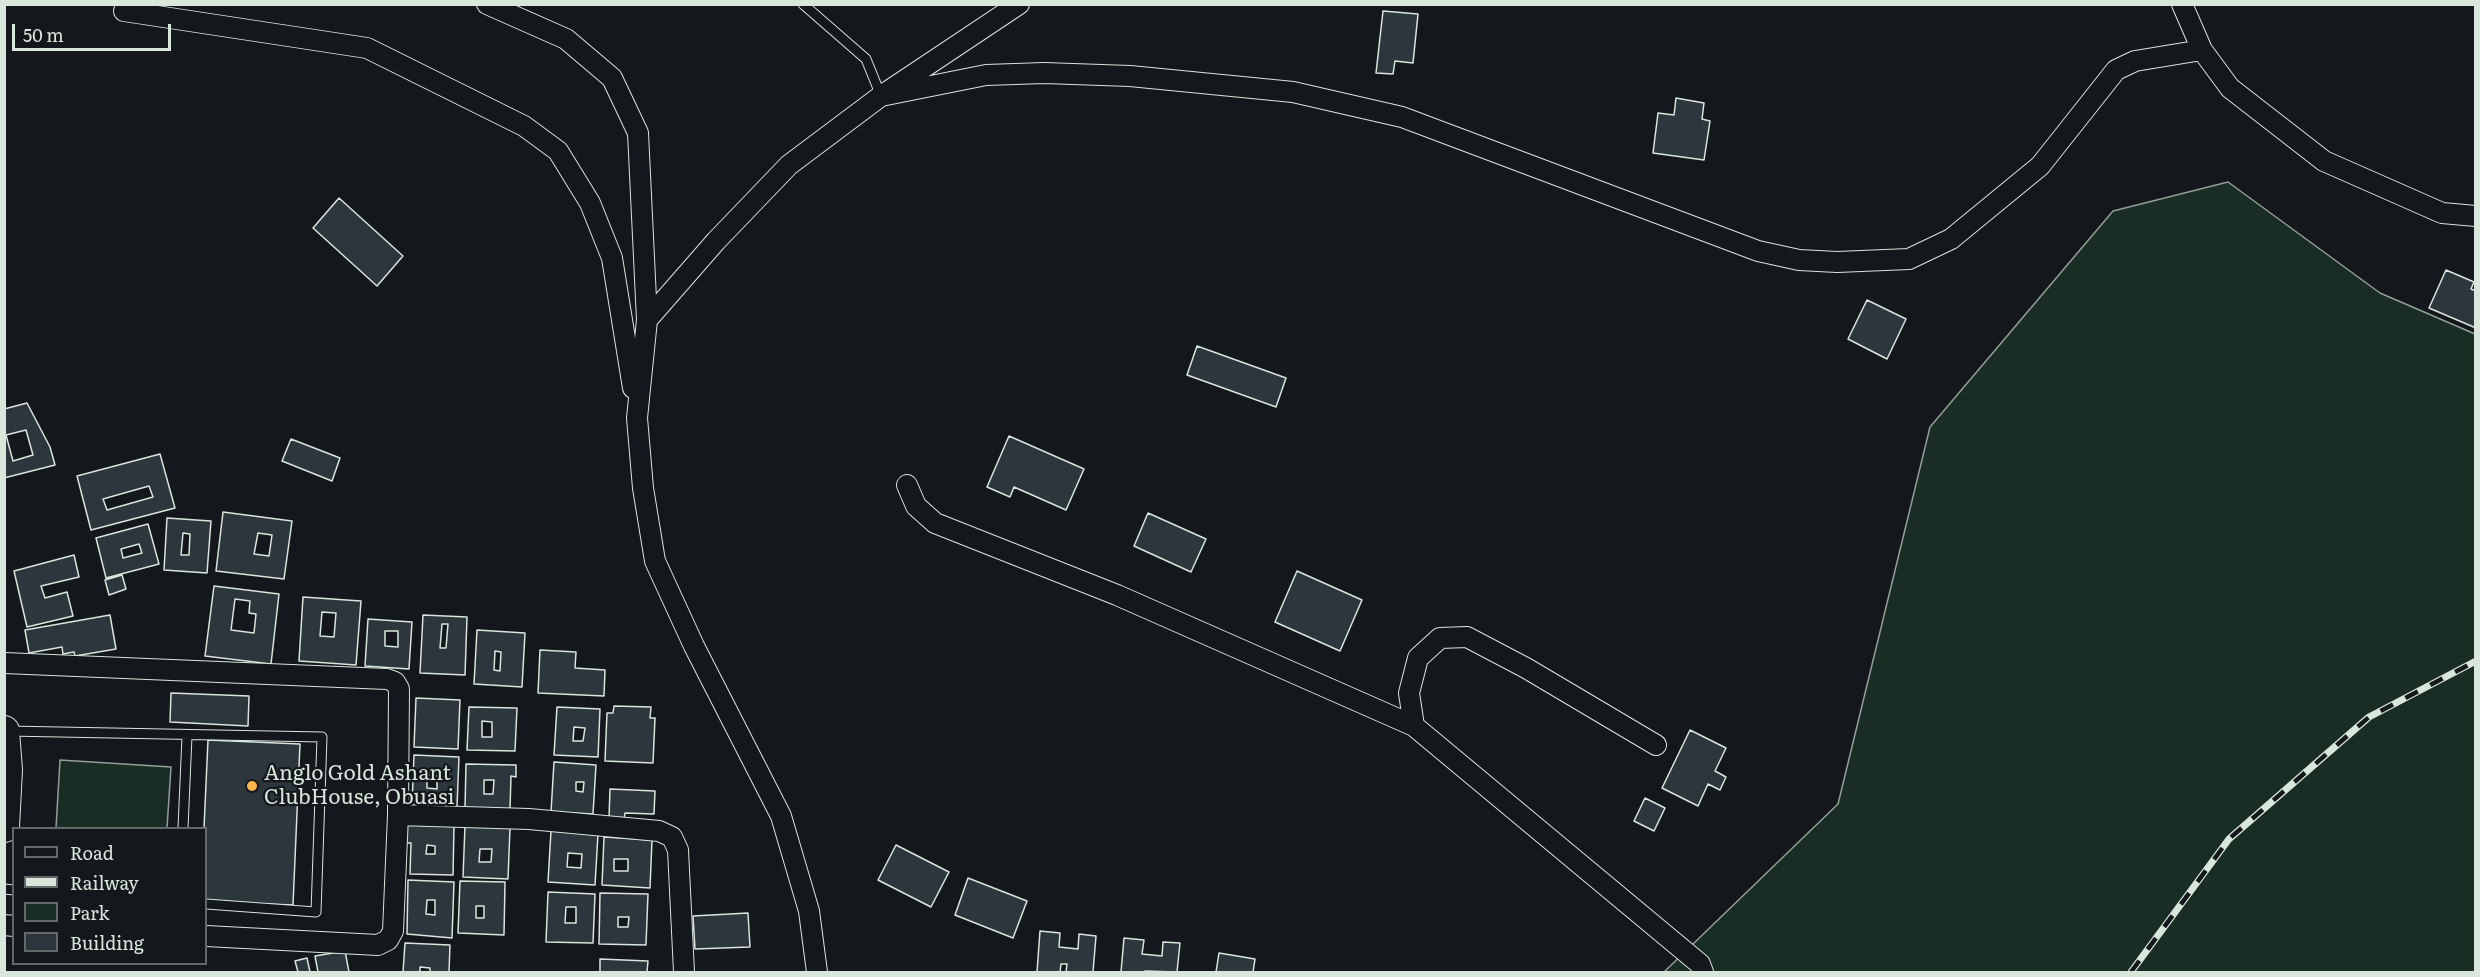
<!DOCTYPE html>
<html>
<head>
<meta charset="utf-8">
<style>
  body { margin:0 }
  #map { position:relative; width:2480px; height:977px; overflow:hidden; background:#14181c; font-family:Literata,serif }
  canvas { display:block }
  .frame { position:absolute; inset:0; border:6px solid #d8e6dc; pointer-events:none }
  .legend { position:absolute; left:12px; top:827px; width:195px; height:138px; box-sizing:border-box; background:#14181c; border:2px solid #626a69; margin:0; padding:8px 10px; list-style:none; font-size:18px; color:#d8e6dc }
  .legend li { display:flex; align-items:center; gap:12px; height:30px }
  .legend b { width:30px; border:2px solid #626a69 }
  .scale { position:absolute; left:12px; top:24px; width:159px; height:27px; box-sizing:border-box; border:3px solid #d8e6dc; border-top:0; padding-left:8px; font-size:18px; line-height:21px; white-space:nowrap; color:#d8e6dc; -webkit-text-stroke:4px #14181c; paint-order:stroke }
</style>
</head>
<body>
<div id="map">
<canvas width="2480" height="977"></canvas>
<div class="frame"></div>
<ul class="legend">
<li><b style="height:8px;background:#14181c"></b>Road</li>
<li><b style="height:8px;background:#d8e6dc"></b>Railway</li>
<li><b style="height:16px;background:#1a2d24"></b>Park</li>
<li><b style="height:16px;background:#2c363c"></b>Building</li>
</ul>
<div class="scale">50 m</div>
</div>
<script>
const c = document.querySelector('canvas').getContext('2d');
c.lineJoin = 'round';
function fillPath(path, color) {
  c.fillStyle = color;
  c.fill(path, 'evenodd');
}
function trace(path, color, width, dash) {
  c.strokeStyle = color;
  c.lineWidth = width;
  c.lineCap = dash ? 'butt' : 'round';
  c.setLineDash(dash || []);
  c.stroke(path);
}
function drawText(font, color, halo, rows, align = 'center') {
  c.font = font + ' Literata,serif';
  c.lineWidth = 4.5;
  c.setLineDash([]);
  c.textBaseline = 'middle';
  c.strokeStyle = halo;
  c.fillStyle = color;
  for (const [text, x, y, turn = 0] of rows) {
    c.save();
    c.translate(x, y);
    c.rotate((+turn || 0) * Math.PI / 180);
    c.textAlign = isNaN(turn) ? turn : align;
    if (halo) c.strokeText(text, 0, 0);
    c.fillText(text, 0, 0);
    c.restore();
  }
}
const green = new Path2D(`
  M 2228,182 L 2380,293 L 2475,334 L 2475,972 L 1664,972 L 1838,804 L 1930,427 L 2113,211 Z
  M 60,760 L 171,767 L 167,828 L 56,828 Z`);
fillPath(green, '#1a2d24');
trace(green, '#939e99', 1.5);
const building = new Path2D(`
  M 1383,11 L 1418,14 L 1413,63 L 1395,61 L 1393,74 L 1376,73 Z
  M 1676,98 L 1704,103 L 1702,119 L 1710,121 L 1704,160 L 1653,153 L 1658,113 L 1674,115 Z
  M 339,198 L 403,256 L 377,286 L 313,228 Z
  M 2446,270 L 2474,282 L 2471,289 L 2476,291 L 2476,328 L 2429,308 Z
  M 1867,300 L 1906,319 L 1887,359 L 1848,339 Z
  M 1197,346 L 1286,378 L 1276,407 L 1187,375 Z
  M 27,403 L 50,447 L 55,465 L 4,478 L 4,409 ZM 26,430 L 33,455 L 13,461 L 6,435 Z
  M 1009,436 L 1084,469 L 1066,510 L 1014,487 L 1010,497 L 987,487 Z
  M 291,439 L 340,458 L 332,481 L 282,461 Z
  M 160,454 L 175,508 L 91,530 L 77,476 ZM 149,486 L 153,497 L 107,510 L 103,499 Z
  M 223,512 L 292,521 L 284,579 L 216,571 ZM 258,533 L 272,535 L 269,556 L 254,554 Z
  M 1148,513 L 1206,539 L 1191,572 L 1134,546 Z
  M 167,518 L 211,521 L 207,573 L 164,570 ZM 183,533 L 190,534 L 189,555 L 181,555 Z
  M 148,524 L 159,564 L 106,578 L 96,538 ZM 139,544 L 142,553 L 123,558 L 121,549 Z
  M 74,555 L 79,577 L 41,586 L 45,598 L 67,592 L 73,616 L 27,627 L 14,571 Z
  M 1297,571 L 1362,600 L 1340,651 L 1275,622 Z
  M 122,575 L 126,589 L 109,595 L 105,580 Z
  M 214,586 L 279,594 L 271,664 L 205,656 ZM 235,599 L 250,601 L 249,613 L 256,614 L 254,633 L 231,630 Z
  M 303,597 L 361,601 L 356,665 L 299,661 ZM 322,612 L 336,613 L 334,637 L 320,636 Z
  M 110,615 L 116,649 L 75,656 L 74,652 L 63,654 L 62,647 L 29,653 L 25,630 Z
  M 423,615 L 467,617 L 465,675 L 420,673 ZM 442,624 L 448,624 L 446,648 L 440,648 Z
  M 368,619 L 412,622 L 409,669 L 365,666 ZM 385,631 L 398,631 L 398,647 L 385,646 Z
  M 477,630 L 525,633 L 522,687 L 474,684 ZM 495,651 L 501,652 L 500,671 L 494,670 Z
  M 540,650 L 576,652 L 575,668 L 605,670 L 604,696 L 538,693 Z
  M 171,693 L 249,696 L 248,726 L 170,722 Z
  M 416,698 L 460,700 L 458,749 L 414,747 Z
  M 614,706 L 651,707 L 650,718 L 655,718 L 653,763 L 605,761 L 607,713 L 613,713 Z
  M 469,707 L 517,708 L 515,751 L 467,750 ZM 482,721 L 492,722 L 492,737 L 482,737 Z
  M 557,707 L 600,709 L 598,757 L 554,755 ZM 574,727 L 585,728 L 583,741 L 573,741 Z
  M 1690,730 L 1726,748 L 1715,771 L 1726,777 L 1720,790 L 1708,784 L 1698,806 L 1662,788 Z
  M 208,740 L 300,744 L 293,905 L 206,902 L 204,828 Z
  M 414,755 L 459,757 L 457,807 L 412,805 ZM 427,775 L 437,776 L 437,789 L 427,788 Z
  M 554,762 L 596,765 L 593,814 L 551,812 ZM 576,782 L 584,782 L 583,792 L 576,791 Z
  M 466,764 L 516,765 L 516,777 L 511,776 L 510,809 L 465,808 ZM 484,780 L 494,780 L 493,794 L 484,794 Z
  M 610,789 L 655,791 L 654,814 L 625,813 L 624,819 L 609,818 Z
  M 1645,798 L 1665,808 L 1654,831 L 1634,821 Z
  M 404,825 L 454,826 L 453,875 L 410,874 L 411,843 L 404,843 ZM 427,845 L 435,846 L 435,854 L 426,854 Z
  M 465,826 L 510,828 L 508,879 L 463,877 ZM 480,849 L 492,849 L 491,862 L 479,862 Z
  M 551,831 L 598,834 L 595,885 L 548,882 ZM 568,853 L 582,854 L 581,868 L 567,867 Z
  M 604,837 L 652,840 L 650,888 L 602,885 ZM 614,859 L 628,859 L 628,871 L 614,871 Z
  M 896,845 L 949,872 L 931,907 L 878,880 Z
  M 968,878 L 1027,901 L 1013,938 L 955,915 Z
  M 408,880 L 454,882 L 452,938 L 407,934 ZM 427,900 L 435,900 L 435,915 L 426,914 Z
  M 460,881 L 505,882 L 504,935 L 458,933 ZM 476,906 L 484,906 L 484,918 L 476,918 Z
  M 548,892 L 595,894 L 593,943 L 546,942 ZM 566,907 L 576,907 L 576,923 L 565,923 Z
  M 600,893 L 648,894 L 646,945 L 599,944 ZM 618,917 L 629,917 L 628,927 L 618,927 Z
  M 748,913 L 750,947 L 695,949 L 693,916 Z
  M 1040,931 L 1060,933 L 1059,947 L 1078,949 L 1079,934 L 1096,936 L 1093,972 L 1066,972 L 1067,964 L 1061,964 L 1060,972 L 1037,972 Z
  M 1124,938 L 1144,940 L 1142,954 L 1162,956 L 1163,942 L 1180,943 L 1177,972 L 1145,971 L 1145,972 L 1121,972 Z
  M 405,943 L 450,945 L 449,972 L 430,972 L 430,968 L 420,967 L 420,972 L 403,972 Z
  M 345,951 L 349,972 L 318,972 L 315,956 Z
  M 1219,953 L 1255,959 L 1253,972 L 1216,972 Z
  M 307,958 L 310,972 L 298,972 L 295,961 Z
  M 600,959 L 648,961 L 647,972 L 600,972 Z`);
fillPath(building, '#2c363c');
trace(building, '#d8e6dc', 1.5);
const lane = new Path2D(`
  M 803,4 L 866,59 L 881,96
  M 7,731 L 322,737 L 316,912 L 206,904
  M 183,828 L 187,736
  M 4,889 L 14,890`);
const street = new Path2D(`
  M 487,4 L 566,39 L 612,78 L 638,133 L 647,320 L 637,418 L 643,488 L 655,561 L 694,646 L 781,816 L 809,911 L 817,972
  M 2182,4 L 2202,50 L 2230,88 L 2324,161 L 2442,213 L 2476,216
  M 124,11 L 367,48 L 524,126 L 558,151 L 590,203 L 612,258 L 633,388
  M 881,96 L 986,75 L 1044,73 L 1130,76 L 1293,92 L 1402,117 L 1758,251 L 1799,260 L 1837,262 L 1909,259 L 1951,239 L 2040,166 L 2116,70 L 2135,61 L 2202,50
  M 647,320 L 716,241 L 789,165 L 881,96 L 1019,4
  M 907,485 L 916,506 L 935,523 L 1117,595 L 1414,726 L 1700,964 L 1703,972
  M 4,663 L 387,679 L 395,682 L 399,689 L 398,815 L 393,931 L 388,940 L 378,945 L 206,936
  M 1414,726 L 1409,693 L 1418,658 L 1440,638 L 1467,637 L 1526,668 L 1656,745
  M 398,815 L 529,819 L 659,831 L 672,837 L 678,850 L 684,972
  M 4,925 L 14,926`);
const primary = new Path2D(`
  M 4,731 L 7,770 L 4,827`);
trace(lane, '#d8e6dc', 11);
trace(street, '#d8e6dc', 22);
trace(primary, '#d8e6dc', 32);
trace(lane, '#14181c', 9);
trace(street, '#14181c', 20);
trace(primary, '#14181c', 30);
const rail = new Path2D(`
  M 2131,972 L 2229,839 L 2369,717 L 2476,661`);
trace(rail, '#d8e6dc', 7);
trace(rail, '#14181c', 4.5, [14]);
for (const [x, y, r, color] of [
  [252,786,6,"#ffb74d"]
]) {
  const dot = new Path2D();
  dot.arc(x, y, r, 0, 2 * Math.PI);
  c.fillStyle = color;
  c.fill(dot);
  trace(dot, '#14181c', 2);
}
drawText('21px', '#d8e6dc', '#14181c', [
  ["Anglo Gold Ashant",264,774],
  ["ClubHouse, Obuasi",264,798]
], 'left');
</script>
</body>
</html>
